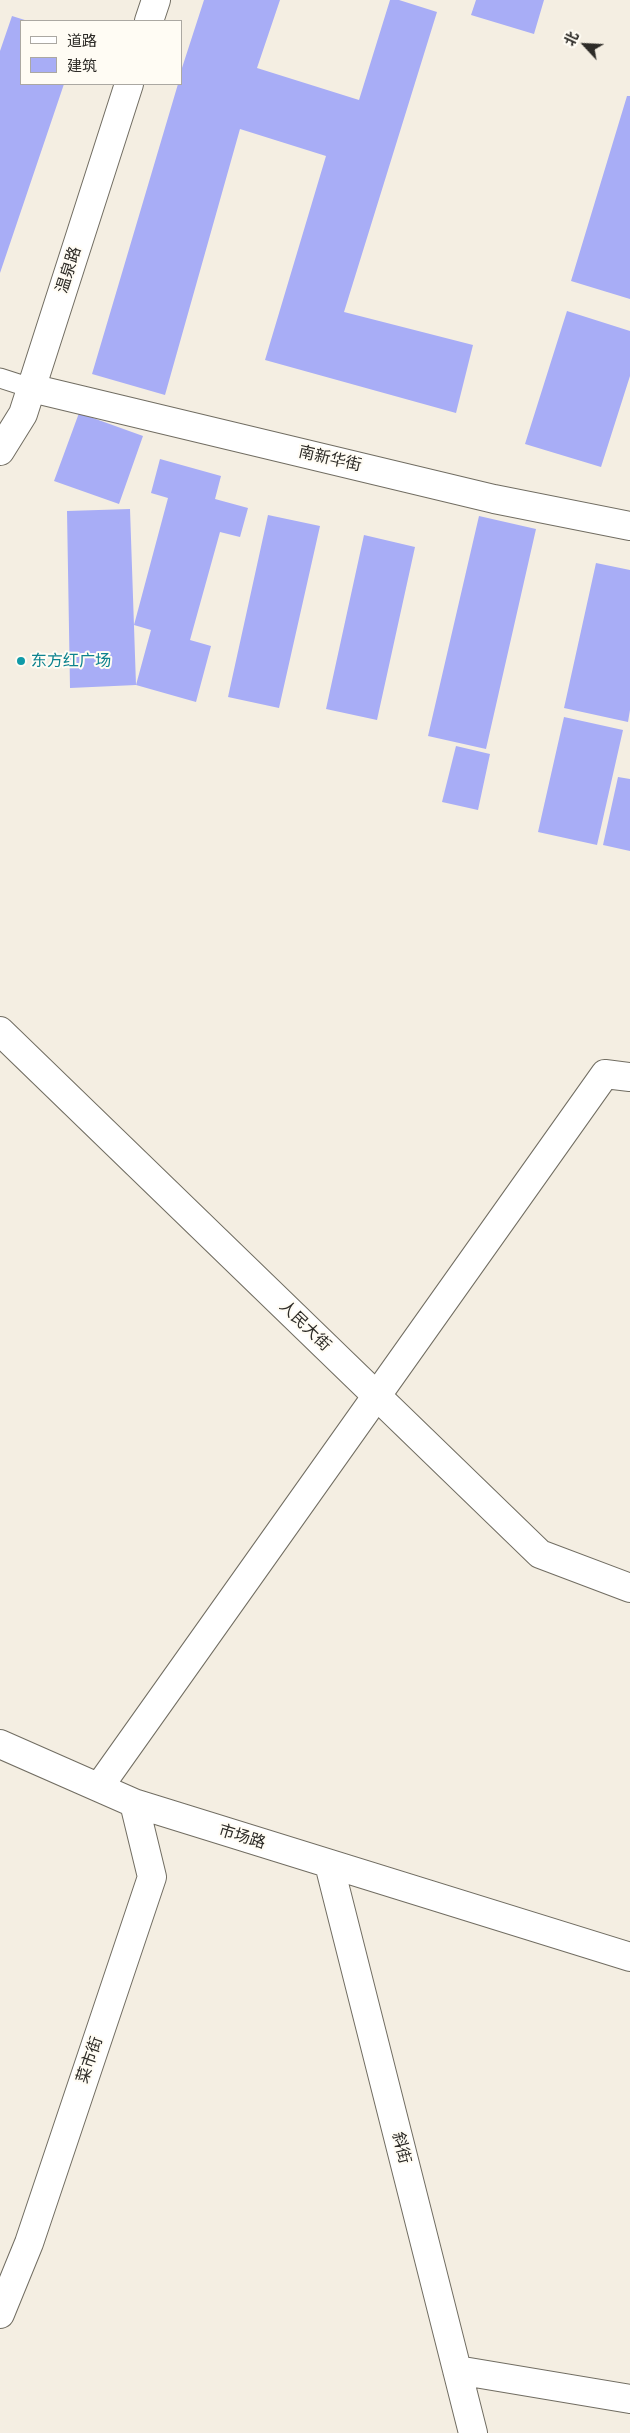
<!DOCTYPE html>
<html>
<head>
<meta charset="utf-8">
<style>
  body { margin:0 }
  #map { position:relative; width:630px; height:2433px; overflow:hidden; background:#f4eee2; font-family:"PT Sans","Noto Sans SC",sans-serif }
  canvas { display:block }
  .legend { position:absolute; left:20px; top:20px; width:162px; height:65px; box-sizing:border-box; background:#fffcf4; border:1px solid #aba8a2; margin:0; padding:6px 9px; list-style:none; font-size:15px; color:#2d2b27 }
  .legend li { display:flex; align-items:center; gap:10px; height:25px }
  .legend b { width:25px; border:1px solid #aba8a2 }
  .north { position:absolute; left:560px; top:20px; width:50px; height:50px; -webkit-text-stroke:4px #fffcf4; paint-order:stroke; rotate:295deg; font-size:14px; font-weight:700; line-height:20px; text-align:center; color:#2d2b27 }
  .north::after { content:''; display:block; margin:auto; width:18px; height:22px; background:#2d2b27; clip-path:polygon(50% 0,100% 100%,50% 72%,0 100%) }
</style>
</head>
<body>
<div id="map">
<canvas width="630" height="2433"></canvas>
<ul class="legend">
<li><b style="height:6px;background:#fff"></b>道路</li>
<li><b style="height:14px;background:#a8adf6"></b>建筑</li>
</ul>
<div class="north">北</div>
</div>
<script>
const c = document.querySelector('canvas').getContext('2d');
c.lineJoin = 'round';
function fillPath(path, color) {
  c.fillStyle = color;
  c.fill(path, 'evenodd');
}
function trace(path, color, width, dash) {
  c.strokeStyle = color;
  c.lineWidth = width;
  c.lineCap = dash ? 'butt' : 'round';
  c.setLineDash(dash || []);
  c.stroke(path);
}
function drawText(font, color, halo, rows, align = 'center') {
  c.font = font + ' "PT Sans","Noto Sans SC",sans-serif';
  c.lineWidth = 4;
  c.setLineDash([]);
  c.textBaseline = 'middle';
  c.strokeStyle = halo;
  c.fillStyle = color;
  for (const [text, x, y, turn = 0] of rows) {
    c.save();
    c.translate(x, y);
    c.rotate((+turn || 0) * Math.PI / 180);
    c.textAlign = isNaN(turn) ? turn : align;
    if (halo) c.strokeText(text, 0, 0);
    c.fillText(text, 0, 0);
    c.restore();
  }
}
fillPath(new Path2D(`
  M 204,0 L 280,0 L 257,68 L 359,100 L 390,0 L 399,0 L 437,12 L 344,312 L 473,345 L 456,413 L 265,360 L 326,156 L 240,129 L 165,395 L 92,374 L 178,84 L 181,84 L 181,71 Z
  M 476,0 L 544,0 L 534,34 L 471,15 Z
  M 12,16 L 28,21 L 21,21 L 21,84 L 64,84 L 0,273 L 0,51 Z
  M 627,96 L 630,96 L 630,299 L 571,281 Z
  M 567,311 L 630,331 L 630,376 L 601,467 L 525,444 Z
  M 79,413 L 143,436 L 119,504 L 54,481 Z
  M 160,459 L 221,476 L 215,499 L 248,508 L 240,537 L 220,532 L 190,640 L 211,646 L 196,702 L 136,685 L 151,630 L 134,625 L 168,498 L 151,493 Z
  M 130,509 L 136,685 L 70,688 L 67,511 Z
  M 268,515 L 320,526 L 279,708 L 228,697 Z
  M 479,516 L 536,529 L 486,749 L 428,736 Z
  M 364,535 L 415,547 L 377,720 L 326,709 Z
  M 596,563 L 630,570 L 630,710 L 628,722 L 564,708 Z
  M 564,717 L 623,730 L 597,845 L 538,832 Z
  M 456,746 L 490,754 L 478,810 L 442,802 Z
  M 618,777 L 630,779 L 630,851 L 603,845 Z`), '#a8adf6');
const lane = new Path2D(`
  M 0,378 L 31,388`);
const street = new Path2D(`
  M 31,388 L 494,499 L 630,526
  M 0,1744 L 134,1803 L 630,1957
  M 99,1787 L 605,1074 L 630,1077
  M 329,1864 L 473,2433
  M 0,2314 L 29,2243 L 152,1877 L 134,1803
  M 457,2370 L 630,2399`);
const secondary = new Path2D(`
  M 149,21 L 156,0
  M 0,451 L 23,414 L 129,84
  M 0,1031 L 540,1554 L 630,1588`);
trace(lane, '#716d62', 21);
trace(street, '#716d62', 30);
trace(secondary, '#716d62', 30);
trace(lane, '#fff', 19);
trace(street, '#fff', 28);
trace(secondary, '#fff', 28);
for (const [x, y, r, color] of [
  [21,661,5,"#0f9aa8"]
]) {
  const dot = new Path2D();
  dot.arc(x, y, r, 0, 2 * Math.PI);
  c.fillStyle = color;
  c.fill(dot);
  trace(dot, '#fffcf4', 2);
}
drawText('16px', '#2d2b27', '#fffcf4', [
  ["温泉路",69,270,-72],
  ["南新华街",330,459,13],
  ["人民大街",305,1326,44],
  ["市场路",242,1837,17],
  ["菜市街",90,2060,-71],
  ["斜街",401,2148,76]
]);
drawText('16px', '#0d838f', '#fffcf4', [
  ["东方红广场",31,661]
], 'left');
</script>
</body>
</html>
